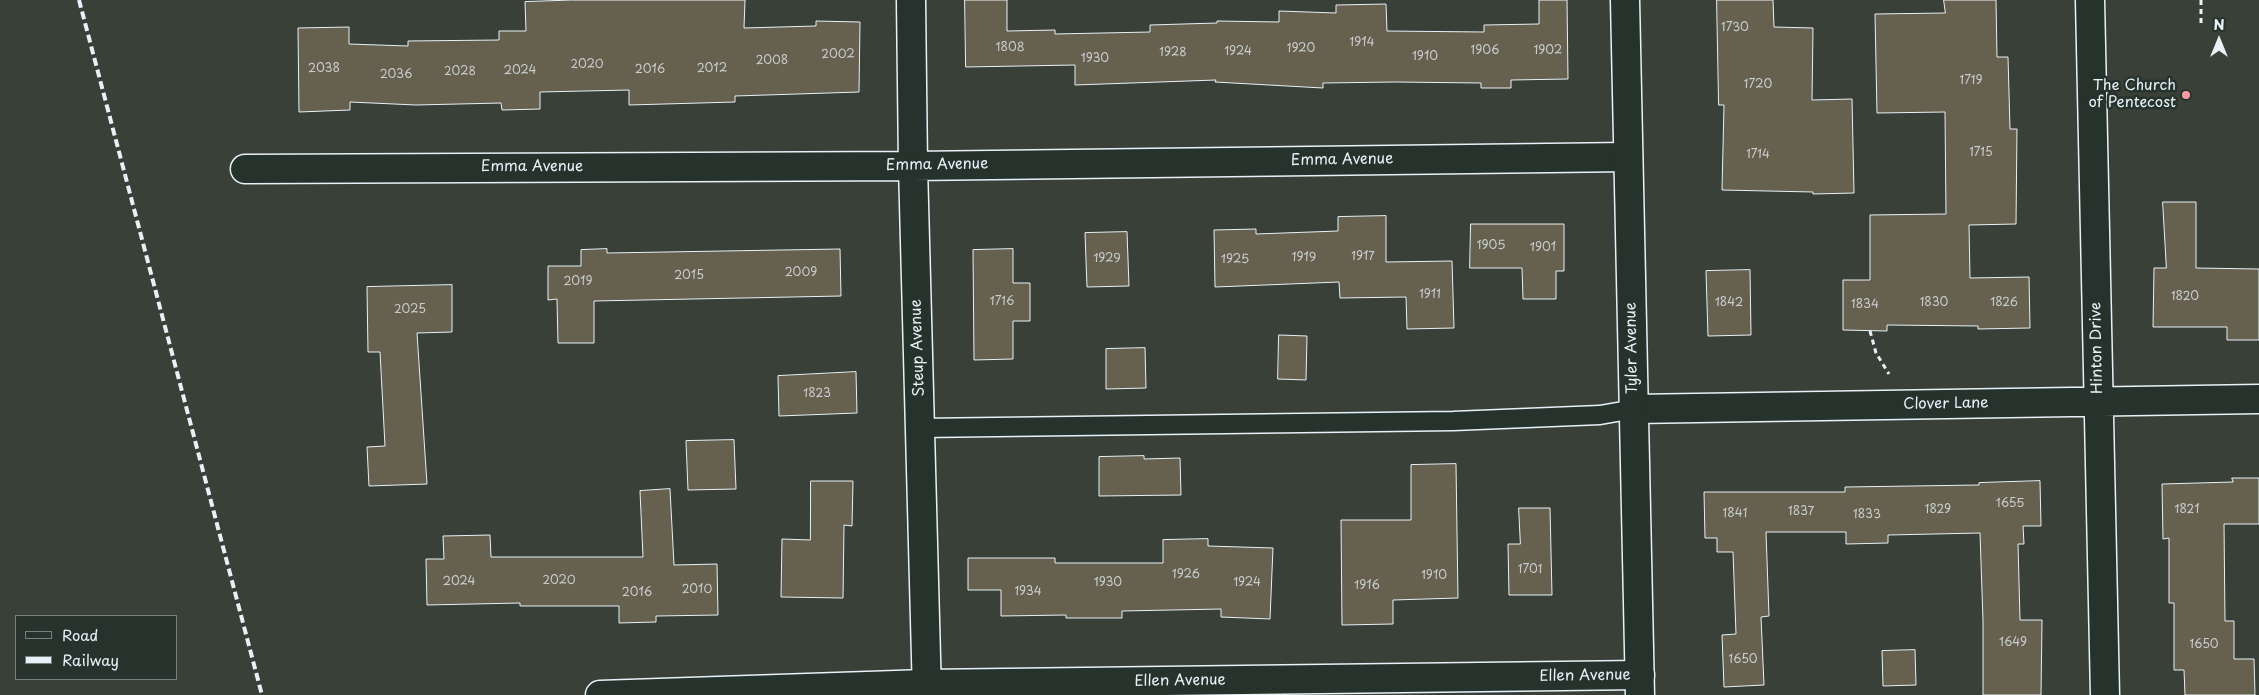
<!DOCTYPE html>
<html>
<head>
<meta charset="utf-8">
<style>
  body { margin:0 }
  #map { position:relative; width:2259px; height:695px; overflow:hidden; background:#394037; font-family:"Playpen Sans",sans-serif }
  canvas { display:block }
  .legend { position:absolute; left:15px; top:615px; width:162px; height:65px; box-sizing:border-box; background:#26332d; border:1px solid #747f7e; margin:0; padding:6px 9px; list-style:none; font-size:15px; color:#e8f1f8 }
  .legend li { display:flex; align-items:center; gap:10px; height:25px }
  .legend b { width:25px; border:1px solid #747f7e }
  .north { position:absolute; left:2194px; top:15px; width:50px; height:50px; -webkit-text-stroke:4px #26332d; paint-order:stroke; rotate:0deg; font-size:14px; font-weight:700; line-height:20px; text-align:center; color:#e8f1f8 }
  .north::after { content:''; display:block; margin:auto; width:18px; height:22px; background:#e8f1f8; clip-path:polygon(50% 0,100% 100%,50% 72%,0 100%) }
</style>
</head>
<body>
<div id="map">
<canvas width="2259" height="695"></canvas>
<ul class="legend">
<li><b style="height:6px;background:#26332d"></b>Road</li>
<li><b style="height:6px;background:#e8f1f8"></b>Railway</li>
</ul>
<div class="north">N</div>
</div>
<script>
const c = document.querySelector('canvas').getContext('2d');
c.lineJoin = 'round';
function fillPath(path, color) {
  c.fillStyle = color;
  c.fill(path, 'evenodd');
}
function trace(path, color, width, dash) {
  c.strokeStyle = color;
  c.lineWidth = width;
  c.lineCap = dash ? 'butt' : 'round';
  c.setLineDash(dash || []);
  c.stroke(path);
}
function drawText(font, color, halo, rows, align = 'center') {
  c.font = font + ' "Playpen Sans",sans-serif';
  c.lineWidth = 5;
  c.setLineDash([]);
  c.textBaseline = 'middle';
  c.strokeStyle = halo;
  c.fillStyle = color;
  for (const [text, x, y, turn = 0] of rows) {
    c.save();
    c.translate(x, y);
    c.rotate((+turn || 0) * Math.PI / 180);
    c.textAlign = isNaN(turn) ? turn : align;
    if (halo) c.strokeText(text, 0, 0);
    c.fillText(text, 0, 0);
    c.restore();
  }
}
const building = new Path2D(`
  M 572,0 L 745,0 L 744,28 L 816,26 L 816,21 L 860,22 L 859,92 L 735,96 L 735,102 L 629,105 L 629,90 L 540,92 L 540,109 L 502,110 L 501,103 L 416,105 L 350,102 L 350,110 L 299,112 L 298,28 L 349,27 L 349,44 L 408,46 L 408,41 L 499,40 L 499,31 L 526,31 L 525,2 Z
  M 965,0 L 1007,0 L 1007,31 L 1055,30 L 1055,34 L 1150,32 L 1150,25 L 1217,23 L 1217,21 L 1279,22 L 1279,11 L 1336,13 L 1336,5 L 1386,4 L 1387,31 L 1484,32 L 1484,25 L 1539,24 L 1539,0 L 1567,0 L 1568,79 L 1511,80 L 1511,88 L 1481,88 L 1481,83 L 1395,82 L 1323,83 L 1323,88 L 1215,82 L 1216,80 L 1075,85 L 1075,65 L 966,67 Z
  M 1717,0 L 1773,0 L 1774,27 L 1813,28 L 1812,100 L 1852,99 L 1854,193 L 1813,194 L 1813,192 L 1722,190 L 1724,105 L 1719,105 Z
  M 1944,0 L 1996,0 L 1997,57 L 2008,57 L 2010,129 L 2017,129 L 2016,224 L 1969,225 L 1970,278 L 2029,277 L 2030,328 L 1978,329 L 1978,326 L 1887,325 L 1887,331 L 1843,330 L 1843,280 L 1870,280 L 1870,215 L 1946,214 L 1945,112 L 1877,113 L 1875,14 L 1945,13 Z
  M 2163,202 L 2196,202 L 2196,268 L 2259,269 L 2259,340 L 2227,340 L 2227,327 L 2153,327 L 2154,268 L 2166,268 Z
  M 1386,216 L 1386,262 L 1452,261 L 1454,328 L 1407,329 L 1406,297 L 1340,298 L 1339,282 L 1215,287 L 1214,230 L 1256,229 L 1256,234 L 1338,231 L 1338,217 Z
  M 1471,224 L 1564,224 L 1564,271 L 1556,271 L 1556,299 L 1523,299 L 1522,268 L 1470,268 Z
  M 1127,232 L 1129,286 L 1087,287 L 1085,233 Z
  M 607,249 L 607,253 L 840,249 L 841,296 L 594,301 L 594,343 L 558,343 L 557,299 L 548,300 L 548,266 L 581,266 L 581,250 Z
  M 1013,249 L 1013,283 L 1030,283 L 1030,321 L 1013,321 L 1013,359 L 974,360 L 973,250 Z
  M 1750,270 L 1751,335 L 1708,336 L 1706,271 Z
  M 452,285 L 452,332 L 417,333 L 427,484 L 369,486 L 367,447 L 385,446 L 380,352 L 368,352 L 367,287 Z
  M 1279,335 L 1307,336 L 1306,380 L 1278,379 Z
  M 1145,348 L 1146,388 L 1106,389 L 1106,349 Z
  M 856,372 L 857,413 L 779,416 L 778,376 Z
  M 734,440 L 736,489 L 688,490 L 686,441 Z
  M 1144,456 L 1144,459 L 1180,458 L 1181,495 L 1099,496 L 1099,457 Z
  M 1456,464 L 1458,598 L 1393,600 L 1393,624 L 1342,625 L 1341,520 L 1411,520 L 1411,465 Z
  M 2232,478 L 2259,478 L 2259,524 L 2224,524 L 2225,621 L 2234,621 L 2234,659 L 2254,659 L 2255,695 L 2185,695 L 2184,670 L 2174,670 L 2174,603 L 2169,603 L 2169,538 L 2163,539 L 2162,484 L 2233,482 Z
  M 811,481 L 853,481 L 852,526 L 844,525 L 843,598 L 781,597 L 782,539 L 810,540 Z
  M 2040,481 L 2041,526 L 2023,526 L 2024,544 L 2018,544 L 2020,620 L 2042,620 L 2041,695 L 1983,695 L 1983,621 L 1980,533 L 1888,535 L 1888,543 L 1846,544 L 1846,532 L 1766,532 L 1769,616 L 1761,617 L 1764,685 L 1724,687 L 1722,635 L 1736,634 L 1733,552 L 1717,552 L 1717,538 L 1705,538 L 1704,492 L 1845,492 L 1845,487 L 1979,485 L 1979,483 Z
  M 670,489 L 674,565 L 717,564 L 718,615 L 656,616 L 656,622 L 619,623 L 619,606 L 520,606 L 520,603 L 427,605 L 426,559 L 444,559 L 443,536 L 490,535 L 491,557 L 643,557 L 640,491 Z
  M 1519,508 L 1550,508 L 1552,595 L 1509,595 L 1508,544 L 1520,544 Z
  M 1208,539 L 1208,546 L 1273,548 L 1270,619 L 1221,617 L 1221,609 L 1122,611 L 1122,618 L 1066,618 L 1066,615 L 1001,616 L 1001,590 L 968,590 L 968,558 L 1055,558 L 1055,563 L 1163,563 L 1163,540 Z
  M 1915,650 L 1916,685 L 1883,686 L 1882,651 Z`);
fillPath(building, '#66604f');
trace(building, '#e8f1f8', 1);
const lane = new Path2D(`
  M 920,428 L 1453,421 L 1600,415 L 1634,409`);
const street = new Path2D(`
  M 911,0 L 913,166 L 927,695
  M 2090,0 L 2105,695
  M 245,169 L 913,166 L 1628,157
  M 1634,409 L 2259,399
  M 600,695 L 926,684 L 1640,675`);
const secondary = new Path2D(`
  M 1625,0 L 1640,695`);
trace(lane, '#e8f1f8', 21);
trace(street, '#e8f1f8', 31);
trace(secondary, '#e8f1f8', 31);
trace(new Path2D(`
  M 2201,0 L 2201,25
  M 1870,331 L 1876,353 L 1889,374`), '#e8f1f8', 3, [5, 4]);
trace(lane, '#26332d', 18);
trace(street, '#26332d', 28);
trace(secondary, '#26332d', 28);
trace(new Path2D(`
  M 79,0 L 262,695`), '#e8f1f8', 4, [8, 4]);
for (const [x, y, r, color] of [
  [2186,95,5,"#ff9aa2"]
]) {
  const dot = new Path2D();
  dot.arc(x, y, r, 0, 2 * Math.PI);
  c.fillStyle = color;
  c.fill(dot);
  trace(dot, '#26332d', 2);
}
drawText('12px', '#c8cdce', null, [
  ["1730",1735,28],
  ["1914",1362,43],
  ["1808",1010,48],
  ["1920",1301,49],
  ["1906",1485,51],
  ["1902",1548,51],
  ["1924",1238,52],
  ["1928",1173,53],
  ["2002",838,55],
  ["1910",1425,57],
  ["1930",1095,59],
  ["2008",772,61],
  ["2020",587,65],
  ["2038",324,69],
  ["2012",712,69],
  ["2016",650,70],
  ["2024",520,71],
  ["2028",460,72],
  ["2036",396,75],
  ["1719",1971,81],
  ["1720",1758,85],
  ["1715",1981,153],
  ["1714",1758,155],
  ["1905",1491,246],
  ["1901",1543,248],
  ["1917",1363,257],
  ["1919",1304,258],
  ["1929",1107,259],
  ["1925",1235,260],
  ["2009",801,273],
  ["2015",689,276],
  ["2019",578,282],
  ["1911",1430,295],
  ["1820",2185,297],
  ["1716",1002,302],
  ["1842",1729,303],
  ["1830",1934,303],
  ["1826",2004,303],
  ["1834",1865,305],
  ["2025",410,310],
  ["1823",817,394],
  ["1655",2010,504],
  ["1829",1938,510],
  ["1821",2187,510],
  ["1837",1801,512],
  ["1841",1735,514],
  ["1833",1867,515],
  ["1701",1530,570],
  ["1926",1186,575],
  ["1910",1434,576],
  ["2020",559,581],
  ["2024",459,582],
  ["1930",1108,583],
  ["1924",1247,583],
  ["1916",1367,586],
  ["2010",697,590],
  ["1934",1028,592],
  ["2016",637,593],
  ["1649",2013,643],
  ["1650",2204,645],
  ["1650",1743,660]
]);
drawText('15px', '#e8f1f8', '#26332d', [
  ["The Church",2176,86],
  ["of Pentecost",2176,103]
], 'right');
drawText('15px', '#e8f1f8', '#26332d', [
  ["Emma Avenue",1342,160,-1],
  ["Emma Avenue",937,165,-1],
  ["Emma Avenue",532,167],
  ["Steup Avenue",918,348,-92],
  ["Tyler Avenue",1632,348,-91],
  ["Hinton Drive",2097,348,-91],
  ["Clover Lane",1946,404,-1],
  ["Ellen Avenue",1585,676,-1],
  ["Ellen Avenue",1180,681,-1]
]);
</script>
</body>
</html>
